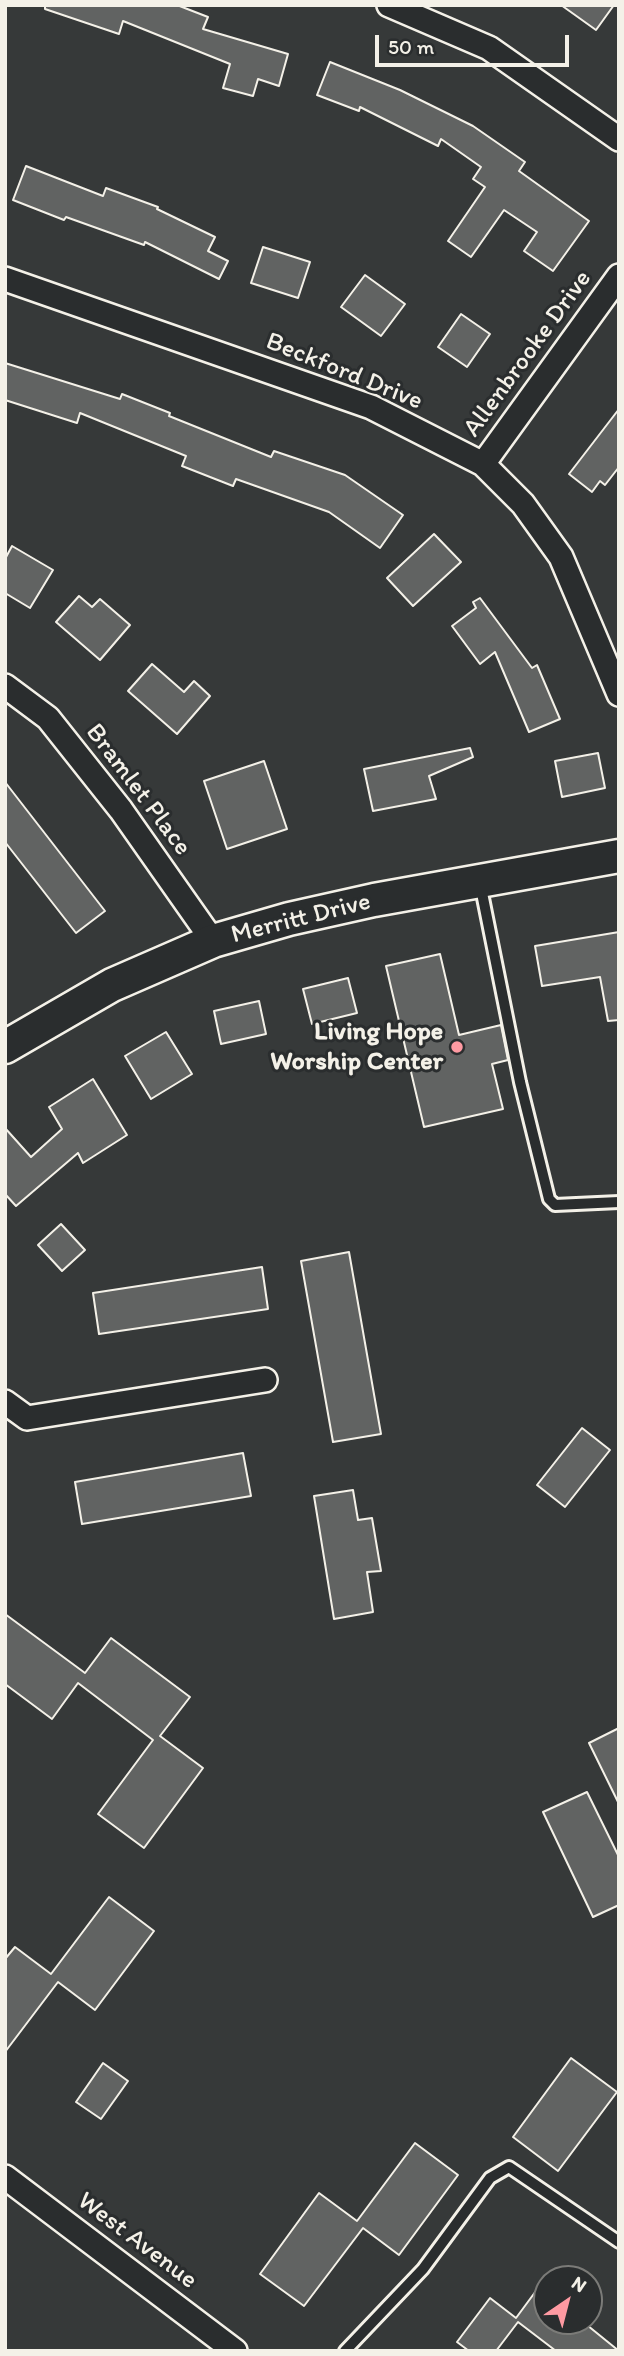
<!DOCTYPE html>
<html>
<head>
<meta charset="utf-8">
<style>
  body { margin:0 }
  #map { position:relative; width:624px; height:2356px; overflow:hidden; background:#363939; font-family:Itim,sans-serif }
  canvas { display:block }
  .frame { position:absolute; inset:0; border:7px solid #f4f1e8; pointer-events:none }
  .north { position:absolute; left:533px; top:2265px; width:70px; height:70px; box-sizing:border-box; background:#2a2d2e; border:2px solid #7b7b78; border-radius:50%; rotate:35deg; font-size:19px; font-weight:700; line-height:28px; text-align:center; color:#f4f1e8 }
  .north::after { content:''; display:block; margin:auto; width:24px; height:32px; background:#ff9aa2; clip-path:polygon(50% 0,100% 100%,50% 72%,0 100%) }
  .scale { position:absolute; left:375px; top:35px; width:194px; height:32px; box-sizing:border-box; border:4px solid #f4f1e8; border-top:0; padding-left:9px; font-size:21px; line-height:24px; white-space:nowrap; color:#f4f1e8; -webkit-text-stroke:5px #2a2d2e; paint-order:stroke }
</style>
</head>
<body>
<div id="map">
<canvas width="624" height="2356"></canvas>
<div class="frame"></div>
<div class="north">N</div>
<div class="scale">50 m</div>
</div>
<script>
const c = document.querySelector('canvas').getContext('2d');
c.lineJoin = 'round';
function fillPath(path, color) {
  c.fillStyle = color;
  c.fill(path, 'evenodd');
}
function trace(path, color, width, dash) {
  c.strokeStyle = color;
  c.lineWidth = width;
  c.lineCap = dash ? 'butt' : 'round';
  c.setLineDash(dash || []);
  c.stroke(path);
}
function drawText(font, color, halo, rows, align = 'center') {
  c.font = font + ' Itim,sans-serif';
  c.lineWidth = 6;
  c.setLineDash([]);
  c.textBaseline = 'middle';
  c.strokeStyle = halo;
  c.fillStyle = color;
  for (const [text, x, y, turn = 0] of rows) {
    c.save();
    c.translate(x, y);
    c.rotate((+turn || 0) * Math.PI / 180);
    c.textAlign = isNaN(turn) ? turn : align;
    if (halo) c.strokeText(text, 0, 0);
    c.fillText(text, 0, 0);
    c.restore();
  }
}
const building = new Path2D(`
  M 45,5 L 177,5 L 208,17 L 203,29 L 288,54 L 279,86 L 258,79 L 253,96 L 223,88 L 230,64 L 123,21 L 119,34 L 45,9 Z
  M 561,5 L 614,5 L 596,30 Z
  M 330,62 L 400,90 L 473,126 L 525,162 L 519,171 L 589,221 L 553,271 L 524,251 L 537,232 L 504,210 L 471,257 L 448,241 L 485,187 L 473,179 L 481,167 L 441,139 L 438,146 L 360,107 L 359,111 L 317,95 Z
  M 26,166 L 103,196 L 106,188 L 158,207 L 157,209 L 215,237 L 208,251 L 228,261 L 219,279 L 145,242 L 144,245 L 66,217 L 64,220 L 13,200 Z
  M 263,247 L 310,262 L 298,298 L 251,283 Z
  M 365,275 L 405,304 L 381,336 L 341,307 Z
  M 461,314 L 490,334 L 467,367 L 438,347 Z
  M 5,363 L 120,399 L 122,394 L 170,413 L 169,416 L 271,457 L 274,451 L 345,475 L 403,515 L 380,548 L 329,512 L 236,479 L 233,486 L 182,466 L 186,456 L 80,413 L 77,423 L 5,400 Z
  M 619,409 L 619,467 L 605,485 L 600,481 L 592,492 L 569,474 Z
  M 434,534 L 461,562 L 413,606 L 387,578 Z
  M 12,546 L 53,570 L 30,608 L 5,593 L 5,559 Z
  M 79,596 L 92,607 L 100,599 L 130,625 L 100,660 L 56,622 Z
  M 480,598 L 532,668 L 537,665 L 560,719 L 529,732 L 495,652 L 480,664 L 452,626 L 476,608 L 473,602 Z
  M 152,664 L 184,692 L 194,681 L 210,696 L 177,734 L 128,691 Z
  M 470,748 L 473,757 L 429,776 L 436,799 L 373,811 L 364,769 Z
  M 598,753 L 605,788 L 562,797 L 555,761 Z
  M 264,761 L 287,829 L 227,849 L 204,781 Z
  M 5,782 L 105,911 L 76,933 L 5,842 Z
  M 619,932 L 619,1020 L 608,1021 L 600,977 L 542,986 L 535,946 Z
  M 440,954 L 459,1035 L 501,1025 L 508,1060 L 492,1064 L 503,1109 L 424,1127 L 386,966 Z
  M 348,978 L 357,1013 L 312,1024 L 303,989 Z
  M 259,1001 L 266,1034 L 221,1044 L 214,1011 Z
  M 166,1032 L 192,1074 L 151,1099 L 125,1056 Z
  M 93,1079 L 127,1135 L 83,1163 L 78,1153 L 16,1206 L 5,1194 L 5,1128 L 31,1157 L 62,1129 L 49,1107 Z
  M 61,1224 L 85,1250 L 62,1271 L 38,1245 Z
  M 349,1252 L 381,1434 L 333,1442 L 301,1261 Z
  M 262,1267 L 268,1309 L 99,1334 L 93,1293 Z
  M 582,1428 L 610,1450 L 565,1507 L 537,1485 Z
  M 243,1453 L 251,1496 L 82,1524 L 75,1482 Z
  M 353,1490 L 358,1520 L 372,1518 L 381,1571 L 367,1572 L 373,1612 L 334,1619 L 314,1496 Z
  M 5,1614 L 85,1673 L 111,1638 L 190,1697 L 160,1736 L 203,1768 L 144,1848 L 98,1814 L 153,1740 L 78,1683 L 52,1719 L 5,1684 Z
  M 619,1728 L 619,1804 L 589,1743 Z
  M 587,1792 L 619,1857 L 619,1905 L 593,1917 L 543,1812 Z
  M 109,1897 L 154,1931 L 95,2010 L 58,1982 L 5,2052 L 5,1959 L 15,1947 L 51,1974 Z
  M 571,2058 L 617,2092 L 558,2171 L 513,2137 Z
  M 103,2063 L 128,2081 L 101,2119 L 76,2102 Z
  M 415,2143 L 458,2175 L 399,2255 L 363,2228 L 304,2306 L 260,2274 L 319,2193 L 357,2221 Z
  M 547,2276 L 547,2321 L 582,2321 L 619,2351 L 556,2351 L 518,2322 L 496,2351 L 469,2351 L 457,2342 L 490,2298 L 516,2318 Z`);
fillPath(building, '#616362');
trace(building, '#f4f1e8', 2);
const lane = new Path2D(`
  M 480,883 L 520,1082 L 549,1199 L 555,1205 L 619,1202
  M 345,2351 L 423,2269 L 490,2178 L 509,2167 L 619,2242`);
const street = new Path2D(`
  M 389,5 L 489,48 L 619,139
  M 5,279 L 371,407 L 483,464 L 523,504 L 561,557 L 619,694
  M 483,464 L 619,276
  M 5,686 L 48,718 L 121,810 L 213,941
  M 5,1402 L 27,1418 L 265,1380
  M 5,2177 L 235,2351`);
const secondary = new Path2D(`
  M 5,1047 L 112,985 L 213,941 L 289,919 L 374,900 L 619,856`);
trace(lane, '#f4f1e8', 16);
trace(street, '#f4f1e8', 28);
trace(secondary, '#f4f1e8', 37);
trace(lane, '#2a2d2e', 10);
trace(street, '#2a2d2e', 23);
trace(secondary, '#2a2d2e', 32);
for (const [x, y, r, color] of [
  [457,1047,7,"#ff9aa2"]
]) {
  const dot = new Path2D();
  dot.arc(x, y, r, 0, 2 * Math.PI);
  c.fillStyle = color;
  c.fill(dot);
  trace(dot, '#2a2d2e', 2.5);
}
drawText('26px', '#f4f1e8', '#2a2d2e', [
  ["Allenbrooke Drive",528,354,-54],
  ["Beckford Drive",344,372,22],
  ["Bramlet Place",138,790,53],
  ["Merritt Drive",301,919,-14],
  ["West Avenue",137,2241,37]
]);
drawText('bold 26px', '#f4f1e8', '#2a2d2e', [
  ["Living Hope",443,1032],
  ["Worship Center",443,1062]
], 'right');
</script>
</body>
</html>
